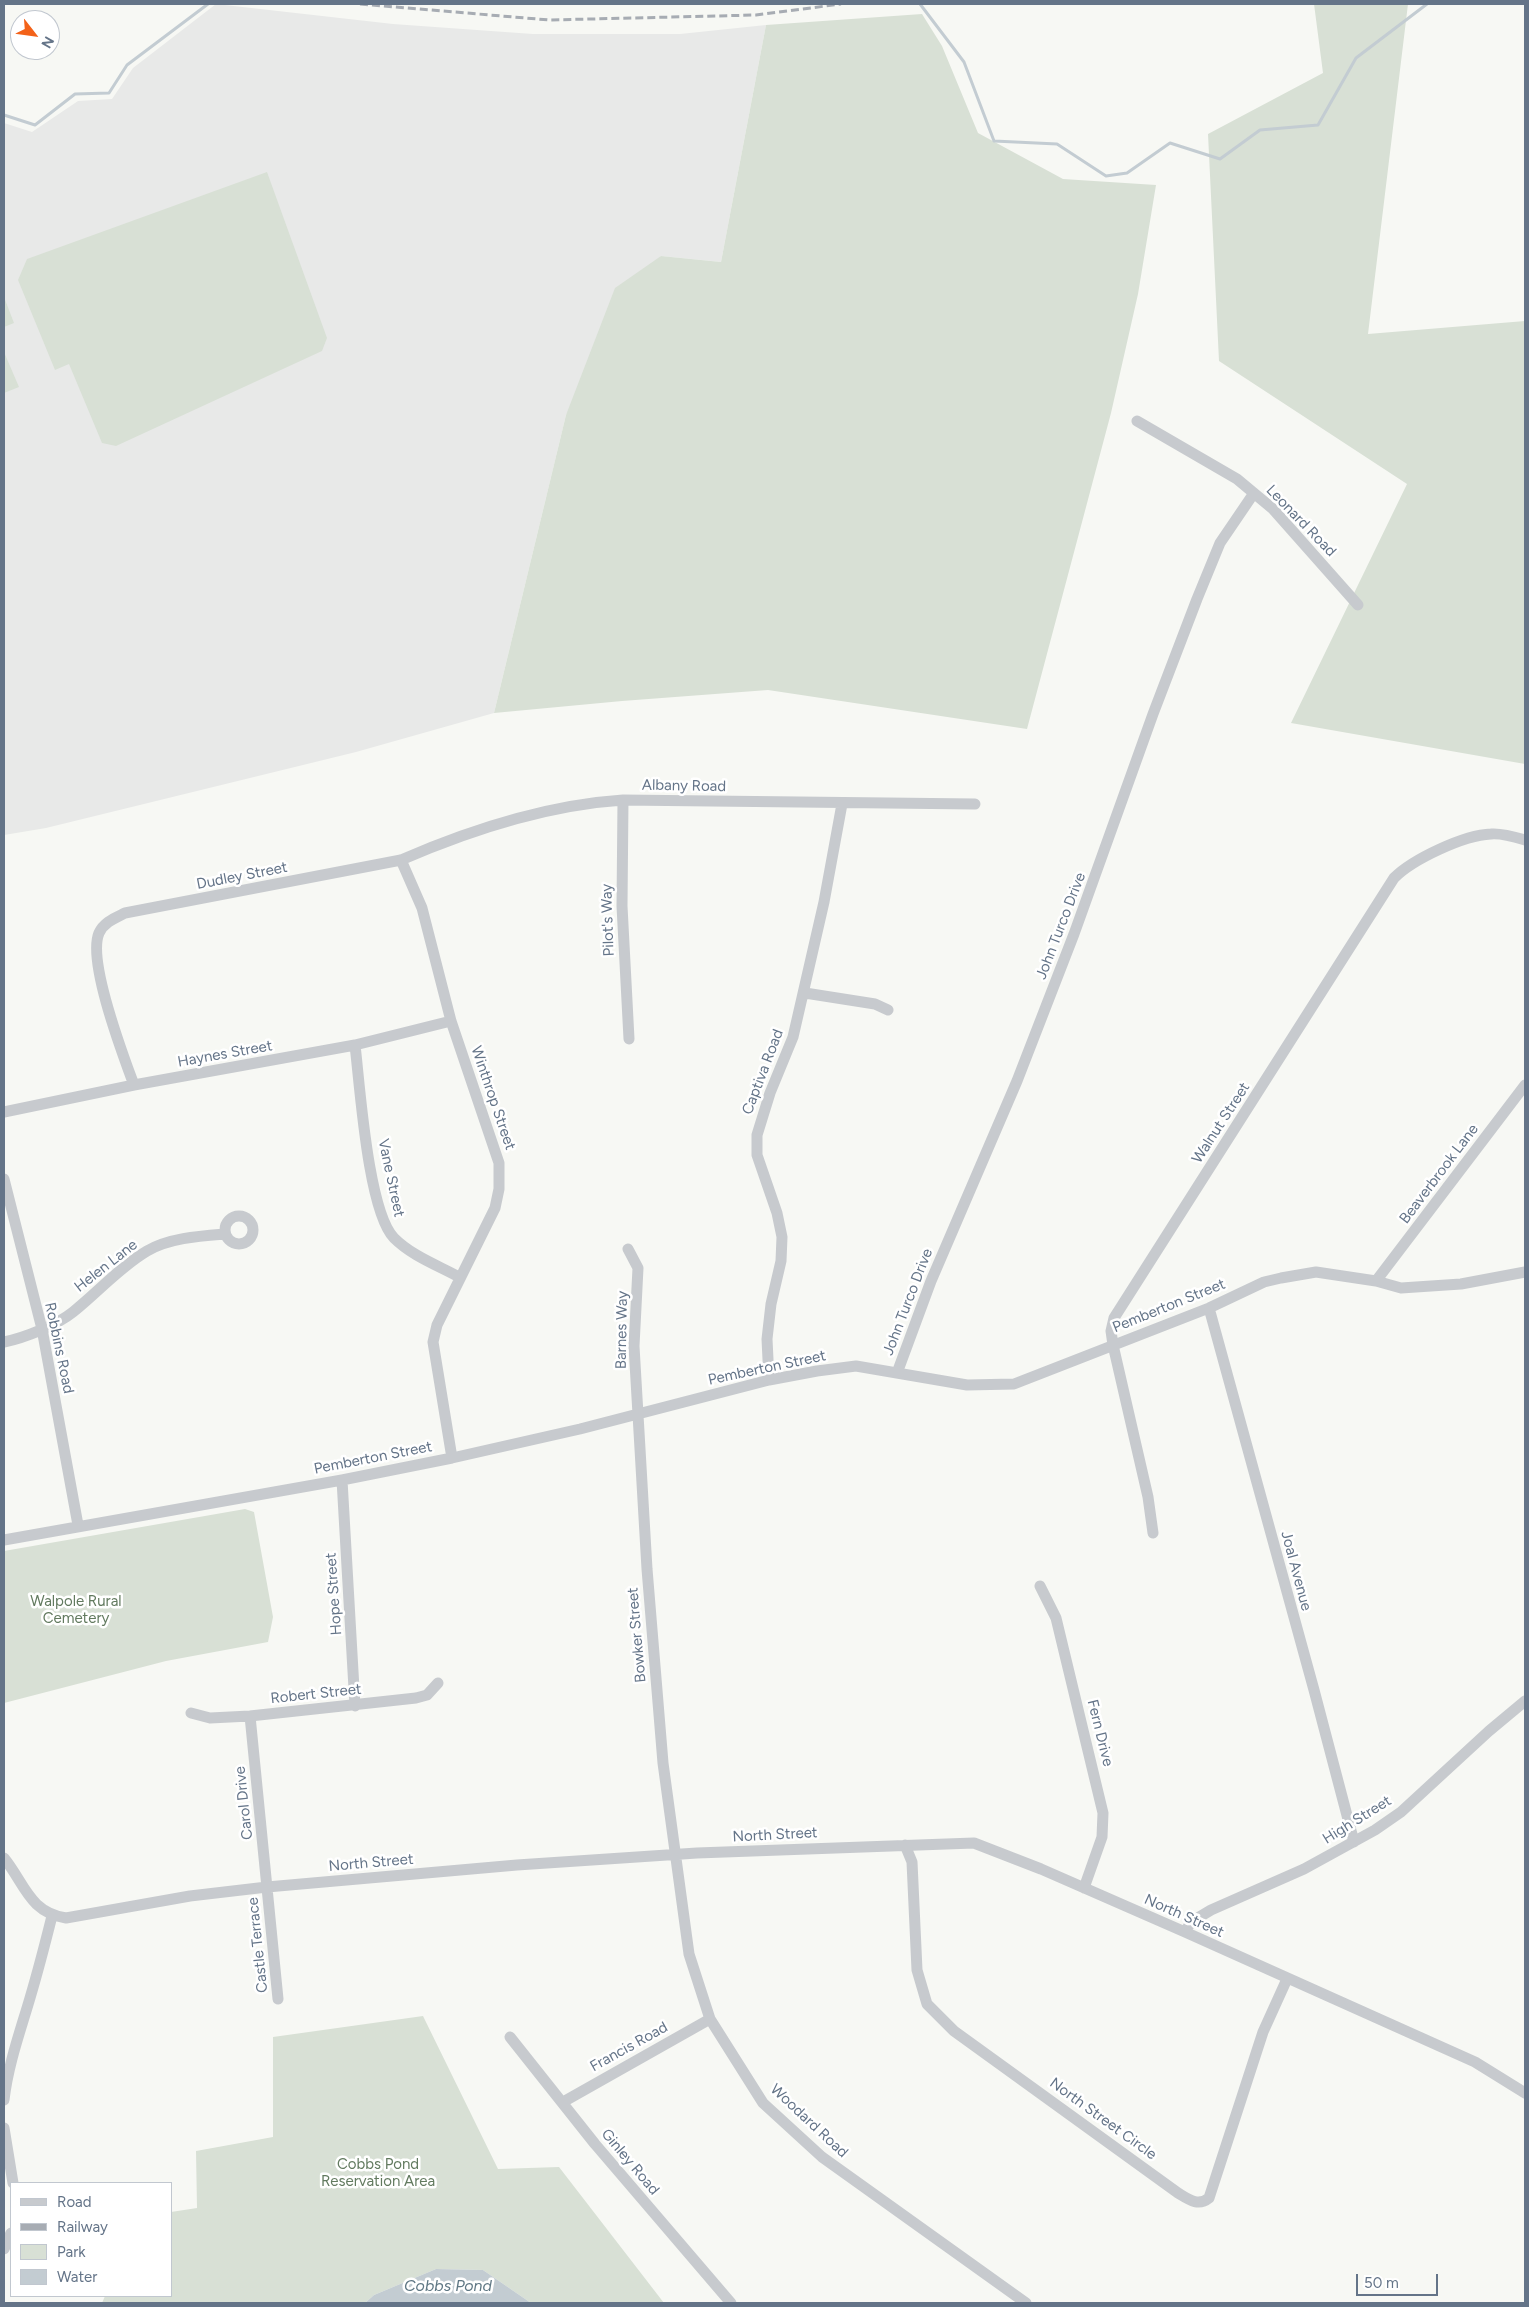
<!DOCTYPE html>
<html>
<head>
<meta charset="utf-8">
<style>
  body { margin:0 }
  #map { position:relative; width:1529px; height:2307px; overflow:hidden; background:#f7f8f4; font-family:Figtree,sans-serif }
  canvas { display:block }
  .frame { position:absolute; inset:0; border:5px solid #647488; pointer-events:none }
  .legend { position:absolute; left:10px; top:2182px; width:162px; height:115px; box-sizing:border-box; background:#fff; border:1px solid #c1c7cf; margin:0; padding:6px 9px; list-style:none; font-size:15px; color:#647488 }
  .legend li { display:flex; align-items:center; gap:10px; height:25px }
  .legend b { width:25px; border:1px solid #c1c7cf }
  .north { position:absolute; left:10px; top:10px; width:50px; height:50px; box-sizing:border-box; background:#fff; border:1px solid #c1c7cf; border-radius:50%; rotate:120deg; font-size:14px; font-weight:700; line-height:20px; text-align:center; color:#647488 }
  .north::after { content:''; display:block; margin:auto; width:18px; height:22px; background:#f36219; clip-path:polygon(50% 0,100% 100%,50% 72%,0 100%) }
  .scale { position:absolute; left:1356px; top:2274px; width:82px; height:22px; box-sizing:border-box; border:2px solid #647488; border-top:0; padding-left:6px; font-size:15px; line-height:18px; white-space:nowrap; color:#647488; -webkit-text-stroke:4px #fff; paint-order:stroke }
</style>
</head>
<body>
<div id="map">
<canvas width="1529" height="2307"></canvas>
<div class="frame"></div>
<ul class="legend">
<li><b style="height:6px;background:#c7cace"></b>Road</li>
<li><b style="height:6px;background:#a7acb3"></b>Railway</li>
<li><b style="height:14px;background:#d8e0d5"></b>Park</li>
<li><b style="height:14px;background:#c3ccd2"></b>Water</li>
</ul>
<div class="north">N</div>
<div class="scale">50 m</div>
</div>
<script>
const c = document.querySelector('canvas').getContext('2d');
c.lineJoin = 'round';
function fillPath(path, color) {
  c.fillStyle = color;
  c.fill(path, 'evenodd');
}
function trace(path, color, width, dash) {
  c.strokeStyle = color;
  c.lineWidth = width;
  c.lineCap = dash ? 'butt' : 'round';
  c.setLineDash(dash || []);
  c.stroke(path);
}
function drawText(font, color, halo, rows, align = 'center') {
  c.font = font + ' Figtree,sans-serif';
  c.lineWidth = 5;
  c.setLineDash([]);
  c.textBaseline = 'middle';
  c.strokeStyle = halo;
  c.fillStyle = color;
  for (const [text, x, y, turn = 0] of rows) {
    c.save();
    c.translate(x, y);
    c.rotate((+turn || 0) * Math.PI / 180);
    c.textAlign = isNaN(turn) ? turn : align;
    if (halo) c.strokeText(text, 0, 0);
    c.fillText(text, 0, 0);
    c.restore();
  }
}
fillPath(new Path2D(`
  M 216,4 L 393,24 L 533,34 L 680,34 L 766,25 L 721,262 L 661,256 L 566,415 L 494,713 L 356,752 L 46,828 L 4,835 L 4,123 L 32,132 L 78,101 L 112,99 L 133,68 Z`), '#e8e9e8');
fillPath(new Path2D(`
  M 1314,4 L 1408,4 L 1368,334 L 1525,321 L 1525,764 L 1291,723 L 1407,484 L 1219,361 L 1208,134 L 1323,73 Z
  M 922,14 L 942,46 L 978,133 L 1063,179 L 1156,185 L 1138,294 L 1111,413 L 1027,729 L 768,690 L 622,701 L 494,713 L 566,415 L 615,288 L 661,256 L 721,262 L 766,25 Z
  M 267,172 L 327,338 L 322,351 L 116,446 L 102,443 L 69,364 L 55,370 L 18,280 L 27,259 Z
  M 4,297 L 14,323 L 4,327 Z
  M 4,352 L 19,387 L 4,393 Z
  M 245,1509 L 254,1512 L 273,1617 L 268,1642 L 166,1661 L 4,1703 L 4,1551 Z
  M 423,2016 L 498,2169 L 559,2167 L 664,2303 L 531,2303 L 483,2270 L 436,2269 L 374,2295 L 365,2303 L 102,2303 L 105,2296 L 171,2296 L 171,2212 L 197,2208 L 196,2151 L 273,2137 L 273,2037 Z`), '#d8e0d5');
fillPath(new Path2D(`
  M 436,2269 L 483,2270 L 531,2303 L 365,2303 L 374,2295 Z`), '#c3ccd2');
trace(new Path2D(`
  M 920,4 L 964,62 L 994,141 L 1057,144 L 1106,176 L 1127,173 L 1170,143 L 1220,159 L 1260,130 L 1318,125 L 1356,58 L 1427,4
  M 4,115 L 35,125 L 75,94 L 109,93 L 127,65 L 208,4`), '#c3ccd2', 3);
trace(new Path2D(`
  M 1137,421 L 1237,479 L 1273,509 L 1358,605
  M 623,800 L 622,906 L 629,1039
  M 401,860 L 422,908 L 451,1021 L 499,1163 L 499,1189 L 495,1208 L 437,1325 L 433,1342 L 452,1458
  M 805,993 L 875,1004 L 888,1010
  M 355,1045 C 360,1087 368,1211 394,1238 C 412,1256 437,1265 459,1277
  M 134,1085 C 123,1055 87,961 99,933 C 104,922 115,918 125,913 L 401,860 C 470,830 547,805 623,800 L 975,804
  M 4,1112 L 134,1085 L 355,1045 L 451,1021
  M 4,1179 L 42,1329 L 78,1525
  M225 1230a14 14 0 1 1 28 0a14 14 0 1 1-28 0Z
  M 628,1249 L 638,1268 L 634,1346 L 647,1569 L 663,1763 L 689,1954 L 710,2019 L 763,2103 L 822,2157 L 1026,2303
  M 1376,1281 L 1525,1085
  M 1209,1308 L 1314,1690 L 1354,1842
  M 4,1342 C 24,1338 57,1325 73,1312 C 98,1292 120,1267 147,1251 C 169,1238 200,1236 225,1234
  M 897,1373 L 931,1281 L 1017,1081 L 1074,934 L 1153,714 L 1197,599 L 1220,543 L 1254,493
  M 769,1380 L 767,1339 L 771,1304 L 781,1261 L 782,1237 L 777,1213 L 757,1155 L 757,1135 L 770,1093 L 793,1037 L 824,902 L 842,804
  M 342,1480 L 355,1706
  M 1153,1533 L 1148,1497 L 1113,1345 L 1111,1331 L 1114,1318 L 1394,878 C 1413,859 1464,835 1491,834 C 1502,833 1515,837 1525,840
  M 4,1540 L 342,1480 L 452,1458 L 580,1429 L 769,1380 L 817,1371 L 856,1366 L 967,1385 L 1014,1384 L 1209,1308 L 1264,1282 L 1281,1278 L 1316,1272 L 1376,1281 L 1401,1288 L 1461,1284 L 1525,1272
  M 1040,1586 L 1056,1618 L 1103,1813 L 1102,1837 L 1084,1888
  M 191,1713 L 210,1718 L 250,1716 L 416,1698 L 427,1695 L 438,1683
  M 250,1716 L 278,1999
  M 905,1845 L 912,1862 L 917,1970 L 927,2004 L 954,2031 L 1178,2193 C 1188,2199 1198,2207 1209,2198 L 1263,2032 L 1287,1979
  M 4,1858 C 25,1884 29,1912 66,1918 L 190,1896 L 267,1887 L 517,1865 L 697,1853 L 974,1843 L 1041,1869 L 1185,1932 L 1475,2062 L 1525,2093
  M 1185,1932 L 1191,1922 L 1211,1910 L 1304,1869 L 1375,1830 L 1401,1812 L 1489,1731 L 1525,1701
  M 510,2037 L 595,2144 L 731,2303
  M 4,2100 C 8,2065 20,2032 30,1998 C 38,1971 45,1944 52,1916
  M 563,2102 L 710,2019
  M 4,2128 L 13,2183
  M 4,2249 L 11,2233`), '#c7cace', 11);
trace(new Path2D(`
  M 360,4 L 549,20 L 756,15 L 841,4`), '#a7acb3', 3, [8, 4]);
drawText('15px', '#647488', '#fff', [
  ["Leonard Road",1301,521,46],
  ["Albany Road",684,786,1],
  ["Dudley Street",242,876,-11],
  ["Pilot's Way",608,920,-92],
  ["John Turco Drive",1061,926,-69],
  ["Haynes Street",225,1054,-10],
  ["Captiva Road",763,1072,-69],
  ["Winthrop Street",493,1098,71],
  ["Walnut Street",1221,1123,-57],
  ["Beaverbrook Lane",1439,1174,-53],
  ["Vane Street",391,1178,78],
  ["Helen Lane",106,1266,-38],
  ["John Turco Drive",908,1302,-69],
  ["Pemberton Street",1169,1306,-22],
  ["Barnes Way",622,1330,-89],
  ["Robbins Road",59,1348,78],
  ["Pemberton Street",767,1368,-12],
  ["Pemberton Street",373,1458,-11],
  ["Joal Avenue",1296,1571,75],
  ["Hope Street",334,1594,-94],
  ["Bowker Street",637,1635,-95],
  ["Robert Street",316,1694,-6],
  ["Fern Drive",1100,1733,76],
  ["Carol Drive",244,1803,-96],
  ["High Street",1357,1820,-32],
  ["North Street",775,1835,-3],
  ["North Street",371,1863,-5],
  ["North Street",1184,1916,24],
  ["Castle Terrace",258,1945,-96],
  ["Francis Road",629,2047,-29],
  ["North Street Circle",1103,2119,36],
  ["Woodard Road",809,2121,43],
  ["Ginley Road",630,2162,50]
]);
drawText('15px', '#627a5f', '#fff', [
  ["Walpole Rural",76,1602],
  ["Cemetery",76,1619],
  ["Cobbs Pond",378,2165],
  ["Reservation Area",378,2182]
]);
drawText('italic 16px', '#5f7784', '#fff', [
  ["Cobbs Pond",448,2286]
]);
</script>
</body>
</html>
